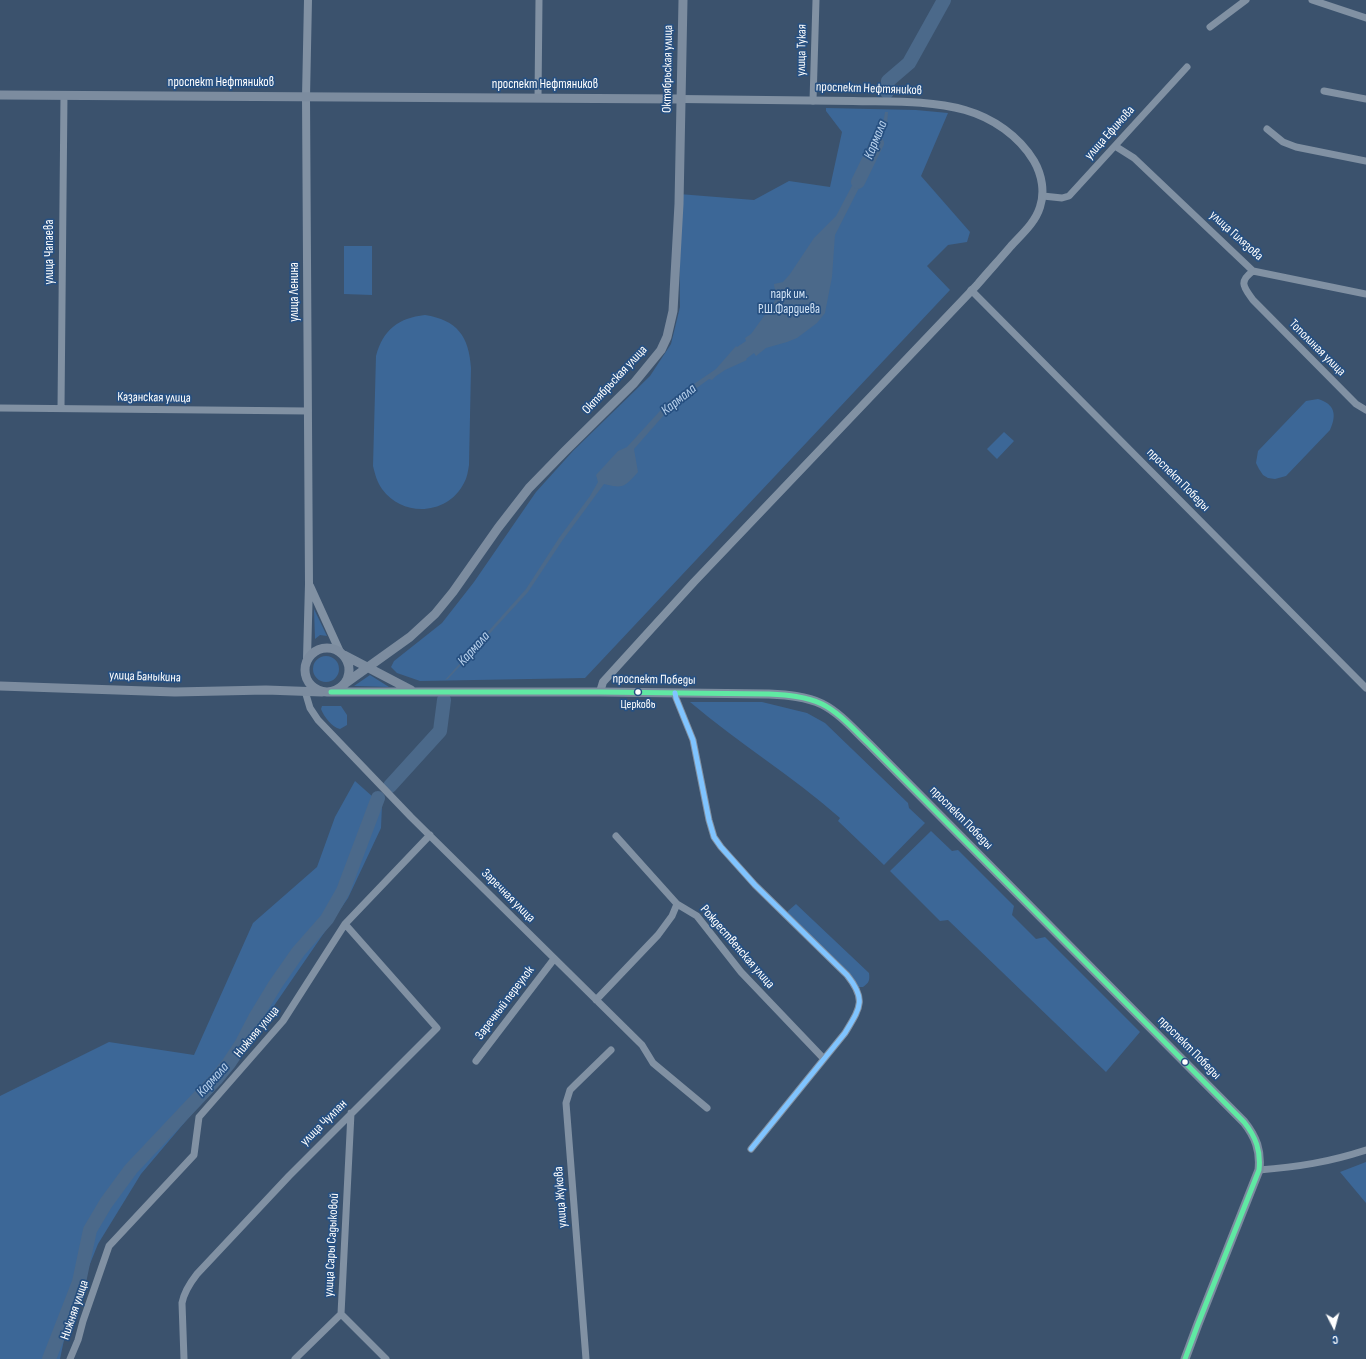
<!DOCTYPE html>
<html>
<head>
<meta charset="utf-8">
<style>
  body { margin:0 }
  #map { position:relative; width:1366px; height:1359px; overflow:hidden; background:#3b526d; font-family:"Sofia Sans Condensed",sans-serif }
  canvas { display:block }
  .north { position:absolute; left:1314px; top:1307px; width:40px; height:40px; -webkit-text-stroke:3px #275081; paint-order:stroke; rotate:174deg; font-size:11px; font-weight:700; line-height:16px; text-align:center; color:#fff }
  .north::after { content:''; display:block; margin:auto; width:14px; height:18px; background:#fff; clip-path:polygon(50% 0,100% 100%,50% 72%,0 100%) }
</style>
</head>
<body>
<div id="map">
<canvas width="1366" height="1359"></canvas>
<div class="north">С</div>
</div>
<script>
const c = document.querySelector('canvas').getContext('2d');
c.lineJoin = 'round';
function fillPath(path, color) {
  c.fillStyle = color;
  c.fill(path, 'evenodd');
}
function trace(path, color, width, dash) {
  c.strokeStyle = color;
  c.lineWidth = width;
  c.lineCap = dash ? 'butt' : 'round';
  c.setLineDash(dash || []);
  c.stroke(path);
}
function drawText(font, color, halo, rows, align = 'center') {
  c.font = font + ' "Sofia Sans Condensed",sans-serif';
  c.lineWidth = 3.5;
  c.setLineDash([]);
  c.textBaseline = 'middle';
  c.strokeStyle = halo;
  c.fillStyle = color;
  for (const [text, x, y, turn = 0] of rows) {
    c.save();
    c.translate(x, y);
    c.rotate((+turn || 0) * Math.PI / 180);
    c.textAlign = isNaN(turn) ? turn : align;
    if (halo) c.strokeText(text, 0, 0);
    c.fillText(text, 0, 0);
    c.restore();
  }
}
fillPath(new Path2D(`
  M 826,108 L 916,110 L 948,113 L 921,176 L 970,232 L 967,242 L 948,245 L 927,266 L 950,290 L 585,678 L 420,681 L 397,673 L 391,667 L 394,661 L 442,623 L 474,582 L 536,492 L 573,451 L 650,376 L 671,344 L 680,307 L 679,194 L 754,200 L 789,181 L 830,187 L 842,132 L 826,111 Z
  M 344,246 L 372,246 L 372,295 L 344,294 Z
  M 425,315 C 457,320 469,336 471,368 L 469,465 C 468,471 467,478 464,483 C 448,515 403,518 382,489 C 377,482 375,474 373,466 L 376,356 C 383,330 398,318 425,315 Z
  M 1318,399 C 1335,404 1337,415 1330,430 L 1286,476 L 1275,479 L 1268,478 L 1263,475 L 1259,469 L 1256,463 L 1258,451 L 1306,401 Z
  M 1004,432 L 1014,441 L 997,459 L 987,449 Z
  M 314,609 L 327,636 L 320,635 L 315,639 Z
  M313 669a13 13 0 1 1 26 0a13 13 0 1 1-26 0Z
  M 370,675 L 389,687 L 354,686 Z
  M 690,702 L 762,702 L 807,713 L 825,723 L 908,803 L 909,808 L 925,823 L 884,865 L 838,821 L 840,818 C 793,776 738,743 690,702 Z
  M 322,706 L 341,706 L 347,715 L 347,725 L 340,729 C 332,727 324,717 321,709 Z
  M 355,781 L 382,805 L 381,828 L 348,898 L 234,1064 L 141,1174 L 98,1244 L 69,1316 L 60,1359 L 0,1359 L 0,1096 L 109,1042 L 194,1055 L 253,923 L 317,867 L 335,817 Z
  M 931,831 L 952,851 L 958,850 L 1014,906 L 1012,915 L 1036,939 L 1045,937 L 1140,1032 L 1106,1072 L 948,920 L 940,921 L 890,871 Z
  M 796,904 L 869,973 C 870,980 869,983 863,987 L 858,987 L 787,914 L 788,911 Z
  M 1366,1162 L 1366,1203 L 1340,1172 Z`), '#3c6797');
fillPath(new Path2D(`
  M 885,112 L 888,112 L 887,125 L 871,159 L 865,162 L 867,168 L 860,186 L 835,235 L 832,277 L 825,313 L 817,323 L 797,338 L 787,342 L 766,348 L 756,356 L 754,353 L 746,359 L 747,360 L 725,370 L 716,376 L 712,380 L 709,379 L 671,407 L 634,449 L 638,472 C 625,487 623,489 604,484 L 562,541 L 528,592 L 448,679 L 445,680 L 526,589 L 559,538 L 590,496 L 598,482 L 596,475 L 618,451 L 627,447 L 669,401 L 716,369 L 736,346 L 737,347 L 746,341 L 745,338 L 751,334 L 777,298 C 777,292 774,289 774,284 L 783,282 L 790,274 L 814,238 L 836,216 L 882,129 Z`), '#4b698a');
trace(new Path2D(`
  M 887,92 L 888,81 L 909,63 L 944,0
  M 858,182 L 877,143
  M 390,786 L 440,731 L 444,700
  M 49,1359 L 79,1282 L 90,1230 L 106,1203 L 131,1169 L 216,1079 L 229,1063 L 241,1045 L 255,1018 L 275,985 L 298,952 L 327,919 L 343,891 L 378,798`), '#4b698a', 14);
trace(new Path2D(`
  M 1312,0 L 1366,18
  M 1210,27 L 1246,0
  M 1324,91 L 1366,99
  M 538,98 L 539,0
  M 813,101 L 816,0
  M 1267,129 L 1283,142 L 1296,147 L 1366,161
  M 1115,146 L 1134,158 L 1253,271 L 1366,294
  M 1043,196 L 1062,198 L 1069,196 L 1187,67
  M 1253,271 C 1238,282 1244,287 1253,300 L 1356,404 L 1366,410
  M 971,290 L 1366,688
  M 0,408 L 308,411
  M 61,408 L 64,95
  M 305,691 L 310,708 L 318,720 L 411,817 L 642,1045 L 653,1063 L 707,1108
  M 675,693 L 676,698 L 693,740 L 709,820 L 714,837 L 721,847 L 755,885 L 847,975 C 867,1000 860,1008 845,1033 L 751,1149
  M 616,836 L 677,904 L 697,916 L 741,972 L 824,1059
  M 596,1000 L 658,935 L 672,916 L 677,904
  M 476,1061 L 554,959
  M 351,1113 L 341,1314 L 386,1359
  M 1259,1170 C 1298,1167 1329,1162 1366,1150
  M 70,1359 L 78,1340 L 83,1321 L 109,1246 L 194,1155 L 199,1117 L 283,1021 L 345,924 L 430,835
  M 184,1359 L 182,1303 C 184,1292 190,1283 197,1274 L 289,1176 L 437,1028 L 345,924
  M 295,1359 L 341,1314
  M 586,1359 L 566,1103 L 570,1090 L 575,1085 L 611,1050`), '#8191a3', 7);
trace(new Path2D(`
  M 310,586 L 340,652
  M 307,658 L 309,584 L 306,97 L 308,0
  M 600,692 L 603,682 L 694,582 L 977,285 C 988,272 1000,259 1011,246 C 1022,234 1035,223 1040,207 C 1045,192 1042,175 1034,161 C 1019,136 993,118 965,110 C 929,100 890,102 853,101 C 796,100 738,100 681,99`), '#8191a3', 8);
trace(new Path2D(`
  M 0,95 L 681,99
  M305 670a22 22 0 1 1 44 0a22 22 0 1 1-44 0Z
  M 344,655 L 411,690
  M 343,685 L 410,637 L 435,614 L 453,592 L 498,528 L 529,488 L 565,451 L 634,383 L 661,350 L 667,337 L 673,311 L 679,204 L 683,0
  M 0,686 L 175,692 L 266,690 L 322,692
  M 331,692 L 600,692 L 768,694 C 786,695 806,696 822,704 C 840,713 855,731 869,744 L 1244,1122 C 1256,1137 1261,1151 1259,1170 L 1198,1324 L 1185,1359`), '#7c8c9f', 9);
trace(new Path2D(`
  M 331,692 L 600,692 L 768,694 C 786,695 806,696 822,704 C 840,713 855,731 869,744 L 1244,1122 C 1256,1137 1261,1151 1259,1170 L 1198,1324 L 1185,1359`), '#60e9a3', 5);
trace(new Path2D(`
  M 675,693 L 676,698 L 693,740 L 709,820 L 714,837 L 721,847 L 755,885 L 847,975 C 867,1000 860,1008 845,1033 L 751,1149`), '#80c4ff', 5);
for (const [x, y, r, color] of [
  [638,692,3.5,"#fff"],
  [1185,1062,3.5,"#fff"]
]) {
  const dot = new Path2D();
  dot.arc(x, y, r, 0, 2 * Math.PI);
  c.fillStyle = color;
  c.fill(dot);
  trace(dot, '#275081', 1.5);
}
drawText('12px', '#fff', '#275081', [
  ["Церковь",638,705]
]);
drawText('13px', '#fff', '#275081', [
  ["улица Тукая",802,50,-89],
  ["Октябрьская улица",668,69,-89],
  ["проспект Нефтяников",221,83],
  ["проспект Нефтяников",545,85],
  ["проспект Нефтяников",869,89,2],
  ["улица Ефимова",1110,133,-48],
  ["улица Гилязова",1236,236,42],
  ["улица Чапаева",50,252,-90],
  ["улица Ленина",295,292,-90],
  ["Тополиная улица",1317,348,45],
  ["Октябрьская улица",615,380,-47],
  ["Казанская улица",154,398,1],
  ["проспект Победы",1178,480,45],
  ["улица Баныкина",145,677,2],
  ["проспект Победы",654,680,1],
  ["проспект Победы",961,818,45],
  ["Заречная улица",508,896,45],
  ["Рождественская улица",737,947,49],
  ["Заречный переулок",505,1003,-53],
  ["Нижняя улица",257,1032,-50],
  ["проспект Победы",1189,1048,45],
  ["улица Чулпан",324,1123,-45],
  ["улица Жукова",561,1197,-94],
  ["улица Сары Садыковой",332,1245,-87],
  ["Нижняя улица",75,1310,-71]
]);
drawText('13px', '#d2e3f5', '#275081', [
  ["парк им.",789,295],
  ["Р.Ш.Фардиева",789,310]
]);
drawText('italic 14px', '#bad3ee', '#275081', [
  ["Кармала",876,140,-68],
  ["Кармала",679,400,-39],
  ["Кармала",474,649,-48],
  ["Кармала",213,1080,-48]
]);
</script>
</body>
</html>
